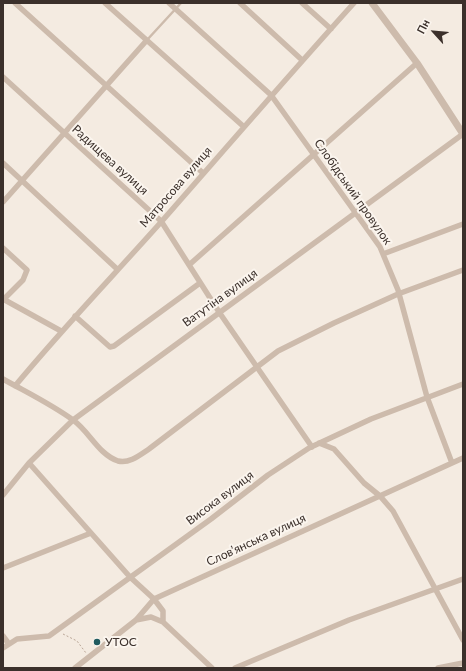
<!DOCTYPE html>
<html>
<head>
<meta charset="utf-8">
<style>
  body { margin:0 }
  #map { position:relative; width:466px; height:671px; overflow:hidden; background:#f4ebe1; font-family:Lato,sans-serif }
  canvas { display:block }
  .frame { position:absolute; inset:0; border:4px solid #3b302b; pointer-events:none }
  .north { position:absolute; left:414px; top:12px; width:40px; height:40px; -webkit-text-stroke:3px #fbf5ee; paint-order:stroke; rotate:297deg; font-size:11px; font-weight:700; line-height:16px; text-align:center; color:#3b302b }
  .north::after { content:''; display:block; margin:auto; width:14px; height:18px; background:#3b302b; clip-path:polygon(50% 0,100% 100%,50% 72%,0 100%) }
</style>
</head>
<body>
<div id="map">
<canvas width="466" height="671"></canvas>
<div class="frame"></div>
<div class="north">Пн</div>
</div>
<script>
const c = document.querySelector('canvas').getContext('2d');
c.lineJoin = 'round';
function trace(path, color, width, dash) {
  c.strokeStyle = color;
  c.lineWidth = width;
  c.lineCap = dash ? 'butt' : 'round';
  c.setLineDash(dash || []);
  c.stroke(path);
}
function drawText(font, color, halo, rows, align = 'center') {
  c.font = font + ' Lato,sans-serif';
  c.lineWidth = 4;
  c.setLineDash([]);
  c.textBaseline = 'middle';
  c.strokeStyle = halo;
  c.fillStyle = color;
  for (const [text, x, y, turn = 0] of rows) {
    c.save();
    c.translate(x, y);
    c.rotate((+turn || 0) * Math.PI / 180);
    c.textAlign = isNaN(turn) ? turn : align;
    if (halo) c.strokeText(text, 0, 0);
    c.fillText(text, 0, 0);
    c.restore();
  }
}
trace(new Path2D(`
  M 63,634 L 77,641 L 86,653`), '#b9a596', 1, [2, 2]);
trace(new Path2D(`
  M 147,40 L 181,3`), '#cdbbac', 2.5);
trace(new Path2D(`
  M 15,3 L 203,173
  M 105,3 L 243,126
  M 169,3 L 271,95 L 380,247 L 398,290 L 427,397 L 452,463
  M 240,3 L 302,60
  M 302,3 L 331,29
  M 3,77 L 161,221 L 219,312 L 312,447
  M 3,163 L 117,269
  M 3,202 L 147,40
  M 3,248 L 27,270 L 23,280 L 4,299
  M 383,254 L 463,224
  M 189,265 L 417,63
  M 3,299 L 61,331
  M 75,316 L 110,347 L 114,346 L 200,283
  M 3,379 C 26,392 51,404 73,420 C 89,431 98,454 118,461 C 129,464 140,455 149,449 L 278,351 L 334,323 L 398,294 L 463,270
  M 15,386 C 62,329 113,276 162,221 C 226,148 289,75 354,3
  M 319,443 L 334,449 L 364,483 L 380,496 L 393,511 L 463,640
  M 29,463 L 130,577 L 154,599 L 163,611 L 163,622
  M 3,495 L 29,463 L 73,420 L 463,134
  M 3,568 L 91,533
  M 136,620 L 151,617 L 163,622 L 212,668
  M 3,636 L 9,644
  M 3,648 L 17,639 L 49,636 L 211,519 L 268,475 L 309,448 L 371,419 L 463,384
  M 75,668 L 136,620 L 154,599 L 463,458
  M 235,668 L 349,620 L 463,579
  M 438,668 L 463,663`), '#cdbbac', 5.5);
trace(new Path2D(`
  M 372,3 L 417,63 L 463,134`), '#cdbbac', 7);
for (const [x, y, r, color] of [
  [97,642,4,"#1f5a5e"]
]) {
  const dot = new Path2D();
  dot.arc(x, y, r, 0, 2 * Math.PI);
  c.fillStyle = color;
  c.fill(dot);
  trace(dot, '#fbf5ee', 1.5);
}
drawText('12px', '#3b302b', '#fbf5ee', [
  ["Радищева вулиця",110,160,42],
  ["Матросова вулиця",176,187,-49],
  ["Слобідський провулок",353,192,55],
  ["Ватутіна вулиця",220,298,-36],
  ["Висока вулиця",220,498,-37],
  ["Слов’янська вулиця",256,540,-25]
]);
drawText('12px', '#3b302b', '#fbf5ee', [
  ["УТОС",105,642]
], 'left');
</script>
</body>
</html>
